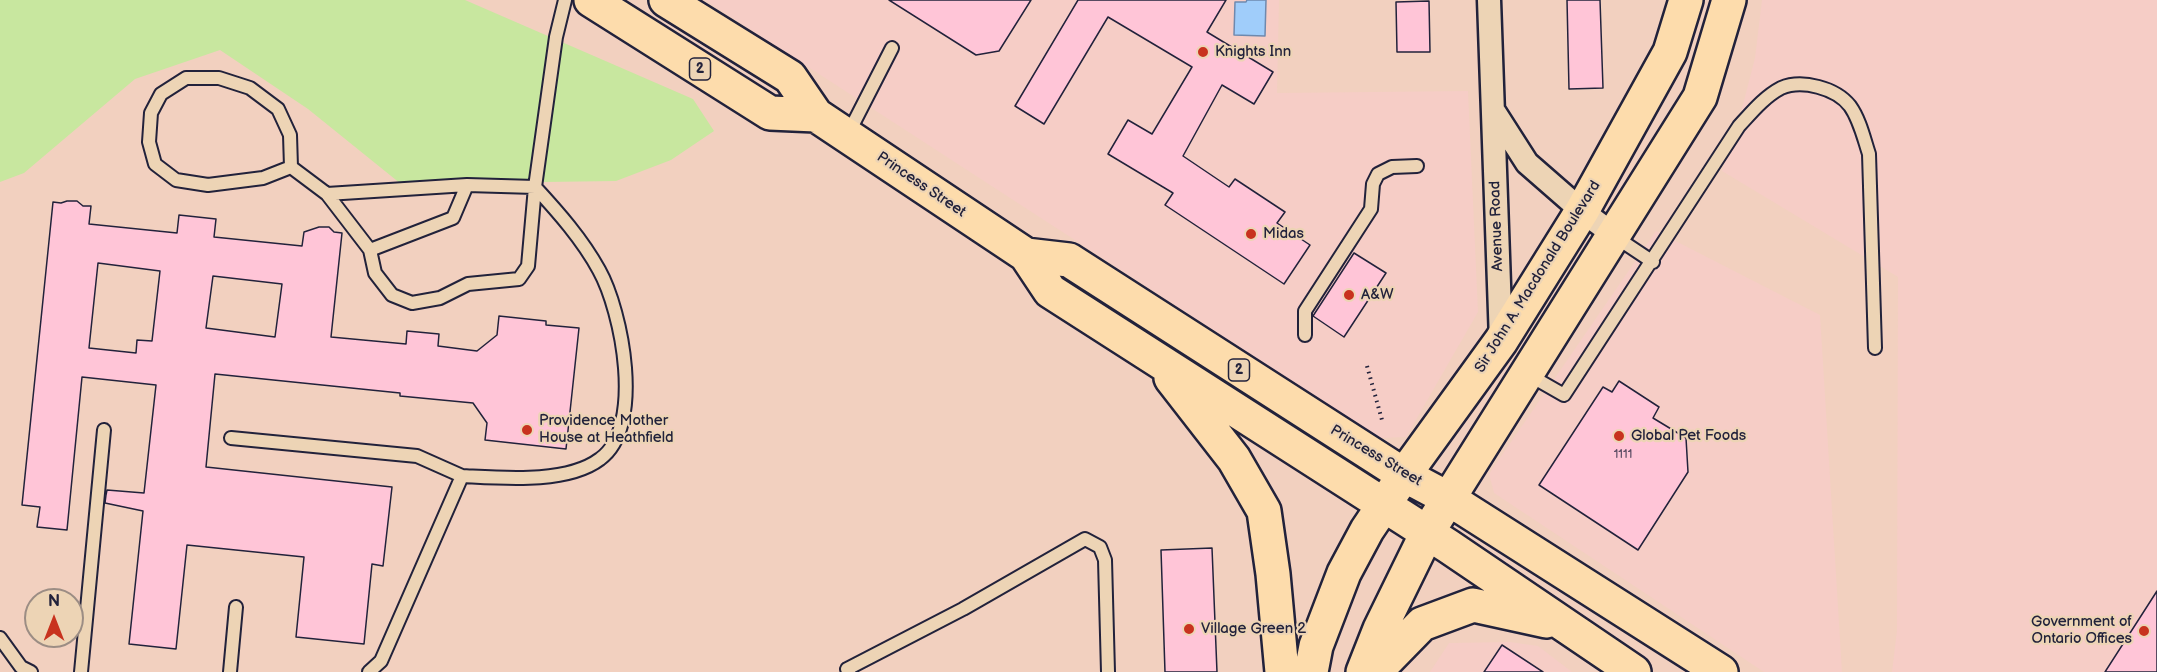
<!DOCTYPE html>
<html>
<head>
<meta charset="utf-8">
<style>
  body { margin:0 }
  #map { position:relative; width:2157px; height:672px; overflow:hidden; background:#f2d0bf; font-family:"Balsamiq Sans",sans-serif }
  canvas { display:block }
  .north { position:absolute; left:24px; top:588px; width:60px; height:60px; box-sizing:border-box; background:#edd4b5; border:2px solid #9c8d84; border-radius:50%; rotate:0deg; font-size:16px; font-weight:700; line-height:24px; text-align:center; color:#22223b }
  .north::after { content:''; display:block; margin:auto; width:21px; height:27px; background:#c8321e; clip-path:polygon(50% 0,100% 100%,50% 72%,0 100%) }
</style>
</head>
<body>
<div id="map">
<canvas width="2157" height="672"></canvas>
<div class="north">N</div>
</div>
<script>
const c = document.querySelector('canvas').getContext('2d');
c.lineJoin = 'round';
function fillPath(path, color) {
  c.fillStyle = color;
  c.fill(path, 'evenodd');
}
function trace(path, color, width, dash) {
  c.strokeStyle = color;
  c.lineWidth = width;
  c.lineCap = dash ? 'butt' : 'round';
  c.setLineDash(dash || []);
  c.stroke(path);
}
function drawText(font, color, halo, rows, align = 'center') {
  c.font = font + ' "Balsamiq Sans",sans-serif';
  c.lineWidth = 4.5;
  c.setLineDash([]);
  c.textBaseline = 'middle';
  c.strokeStyle = halo;
  c.fillStyle = color;
  for (const [text, x, y, turn = 0] of rows) {
    c.save();
    c.translate(x, y);
    c.rotate((+turn || 0) * Math.PI / 180);
    c.textAlign = isNaN(turn) ? turn : align;
    if (halo) c.strokeText(text, 0, 0);
    c.fillText(text, 0, 0);
    c.restore();
  }
}
fillPath(new Path2D(`
  M 705,0 L 1279,0 L 1277,93 L 1468,91 L 1478,312 L 1406,437 L 1380,438 Z
  M 1762,0 L 2157,0 L 2157,672 L 1892,672 L 1897,631 L 1898,277 L 1722,171 L 1740,116 L 1755,58 Z
  M 1656,231 L 1820,315 L 1842,672 L 1764,672 L 1494,493 L 1489,474 Z
  M 1510,642 L 1538,646 L 1572,672 L 1430,672 L 1449,643 Z`), '#f6cdc6');
fillPath(new Path2D(`
  M 0,0 L 465,0 L 693,99 L 714,131 L 671,160 L 616,181 L 401,184 L 308,109 L 220,50 L 135,79 L 24,173 L 0,182 Z`), '#c8e79f');
const water = new Path2D(`
  M 1247,0 L 1266,0 L 1265,36 L 1234,35 L 1235,2 L 1246,2 Z`);
fillPath(water, '#a0cdfa');
trace(water, '#6e89ae', 1.5);
const building = new Path2D(`
  M 889,0 L 1031,0 L 999,51 L 976,55 Z
  M 1078,0 L 1226,0 L 1207,32 L 1273,72 L 1254,104 L 1222,85 L 1183,156 L 1229,187 L 1235,179 L 1285,212 L 1277,223 L 1310,245 L 1284,284 L 1165,205 L 1173,193 L 1108,154 L 1128,120 L 1152,134 L 1192,67 L 1108,17 L 1044,124 L 1015,106 Z
  M 1567,0 L 1600,0 L 1603,88 L 1569,89 Z
  M 1429,1 L 1430,52 L 1397,52 L 1396,2 Z
  M 67,201 L 77,201 L 83,206 L 91,206 L 89,224 L 177,233 L 179,215 L 216,219 L 214,237 L 302,246 L 304,232 L 319,227 L 329,227 L 334,232 L 342,233 L 331,337 L 406,344 L 407,331 L 439,334 L 438,346 L 477,351 L 497,335 L 499,316 L 546,321 L 546,325 L 579,328 L 566,449 L 485,440 L 487,423 L 473,403 L 400,396 L 400,393 L 215,374 L 206,467 L 392,487 L 383,566 L 372,564 L 364,644 L 296,637 L 304,557 L 187,545 L 176,649 L 129,644 L 143,511 L 105,503 L 106,495 L 107,490 L 144,493 L 156,385 L 82,377 L 67,530 L 37,527 L 40,507 L 22,505 L 53,202 L 61,203 ZM 98,263 L 160,271 L 152,341 L 137,340 L 136,353 L 89,348 ZM 213,276 L 282,284 L 275,337 L 206,328 Z
  M 1354,253 L 1386,273 L 1344,337 L 1313,316 Z
  M 1619,381 L 1659,407 L 1653,418 L 1686,438 L 1688,472 L 1638,550 L 1539,485 L 1603,387 L 1612,392 Z
  M 1212,548 L 1217,672 L 1165,672 L 1161,550 Z
  M 2157,591 L 2157,672 L 2105,672 Z
  M 1502,645 L 1543,672 L 1484,672 Z`);
fillPath(building, '#ffc5d7');
trace(building, '#22223b', 1.5);
const lane = new Path2D(`
  M 186,78 L 219,78 L 250,88 L 278,109 L 290,135 L 291,167 L 263,178 L 208,185 L 176,180 L 155,164 L 149,142 L 151,113 L 161,94 Z
  M 848,134 L 892,48
  M 291,167 L 327,194 L 467,185 L 535,187 L 528,266 L 519,279 L 468,284 L 440,298 L 412,303 L 392,295 L 375,273 L 370,250 L 327,194
  M 1614,236 L 1653,262
  M 370,250 L 453,218 L 467,185
  M 1305,335 L 1305,311 L 1371,209 L 1373,184 L 1378,174 L 1392,167 L 1417,166
  M 1529,375 L 1564,395 L 1739,126 C 1752,112 1764,97 1781,88 C 1802,79 1836,88 1850,106 C 1860,120 1864,139 1869,154 L 1875,348
  M 231,438 L 417,456 L 462,476
  M 0,638 L 21,667 L 31,672
  M 81,672 L 104,430
  M 230,672 L 236,607
  M 369,672 L 381,661 L 462,476 C 502,478 567,484 600,459 C 645,427 622,311 599,270 C 582,239 558,212 535,187 L 556,37 L 565,0
  M 849,672 L 847,669 L 963,609 L 1085,539 L 1100,547 L 1105,560 L 1108,672`);
const street = new Path2D(`
  M 1489,0 L 1501,341
  M 1495,113 L 1527,163 L 1582,211 L 1614,235`);
const primary = new Path2D(`
  M 591,0 L 770,113 L 816,115
  M 666,0 L 790,77 L 816,115 L 1026,255 L 1050,291 L 1448,546 L 1634,672
  M 1026,255 L 1069,260 L 1404,475 L 1449,499 L 1721,672
  M 1171,378 L 1234,459 L 1264,511 L 1273,574 L 1282,672
  M 1311,672 L 1316,646 L 1344,573 L 1367,530 L 1404,475 L 1501,341 L 1582,211 L 1670,52 L 1686,0
  M 1363,672 L 1380,629 L 1427,533 L 1700,97 L 1729,0
  M 1375,672 L 1422,624 L 1473,605 L 1546,621`);
trace(lane, '#22223b', 16);
trace(street, '#22223b', 27);
trace(primary, '#22223b', 38);
trace(new Path2D(`
  M 1367,366 L 1382,420`), '#22223b', 4, [1.5, 4.5]);
trace(lane, '#edd4b5', 12);
trace(street, '#edd4b5', 22);
trace(primary, '#fddcac', 33);
for (const [x, y, r, color] of [
  [1203,52,6,"#c8321e"],
  [1251,234,6,"#c8321e"],
  [1349,295,6,"#c8321e"],
  [527,430,6,"#c8321e"],
  [1619,436,6,"#c8321e"],
  [1189,629,6,"#c8321e"],
  [2144,631,6,"#c8321e"]
]) {
  const dot = new Path2D();
  dot.arc(x, y, r, 0, 2 * Math.PI);
  c.fillStyle = color;
  c.fill(dot);
  trace(dot, '#edd4b5', 2);
}
drawText('12px', '#594b62', null, [
  ["1111",1623,455]
]);
for (const [x, y, w] of [
  [700,69,21],
  [1239,370,21]
]) {
  const box = new Path2D();
  box.roundRect(x - w / 2, y - 11, w, 22, 4.5);
  c.fillStyle = '#edd4b5';
  c.fill(box);
  trace(box, '#22223b', 1.5);
}
drawText('bold 14px', '#22223b', null, [
  ["2",700,69],
  ["2",1239,370]
]);
drawText('15px', '#22223b', '#edd4b5', [
  ["Knights Inn",1215,52],
  ["Midas",1263,234],
  ["A&W",1361,295],
  ["Providence Mother",539,421],
  ["House at Heathfield",539,438],
  ["Global Pet Foods",1631,436],
  ["Government of",2132,622,"right"],
  ["Ontario Offices",2132,639,"right"],
  ["Village Green 2",1201,629]
], 'left');
drawText('15px', '#22223b', '#edd4b5', [
  ["Princess Street",921,185,34],
  ["Avenue Road",1497,226,-92],
  ["Sir John A. Macdonald Boulevard",1538,277,-58],
  ["Princess Street",1376,456,31]
]);
</script>
</body>
</html>
